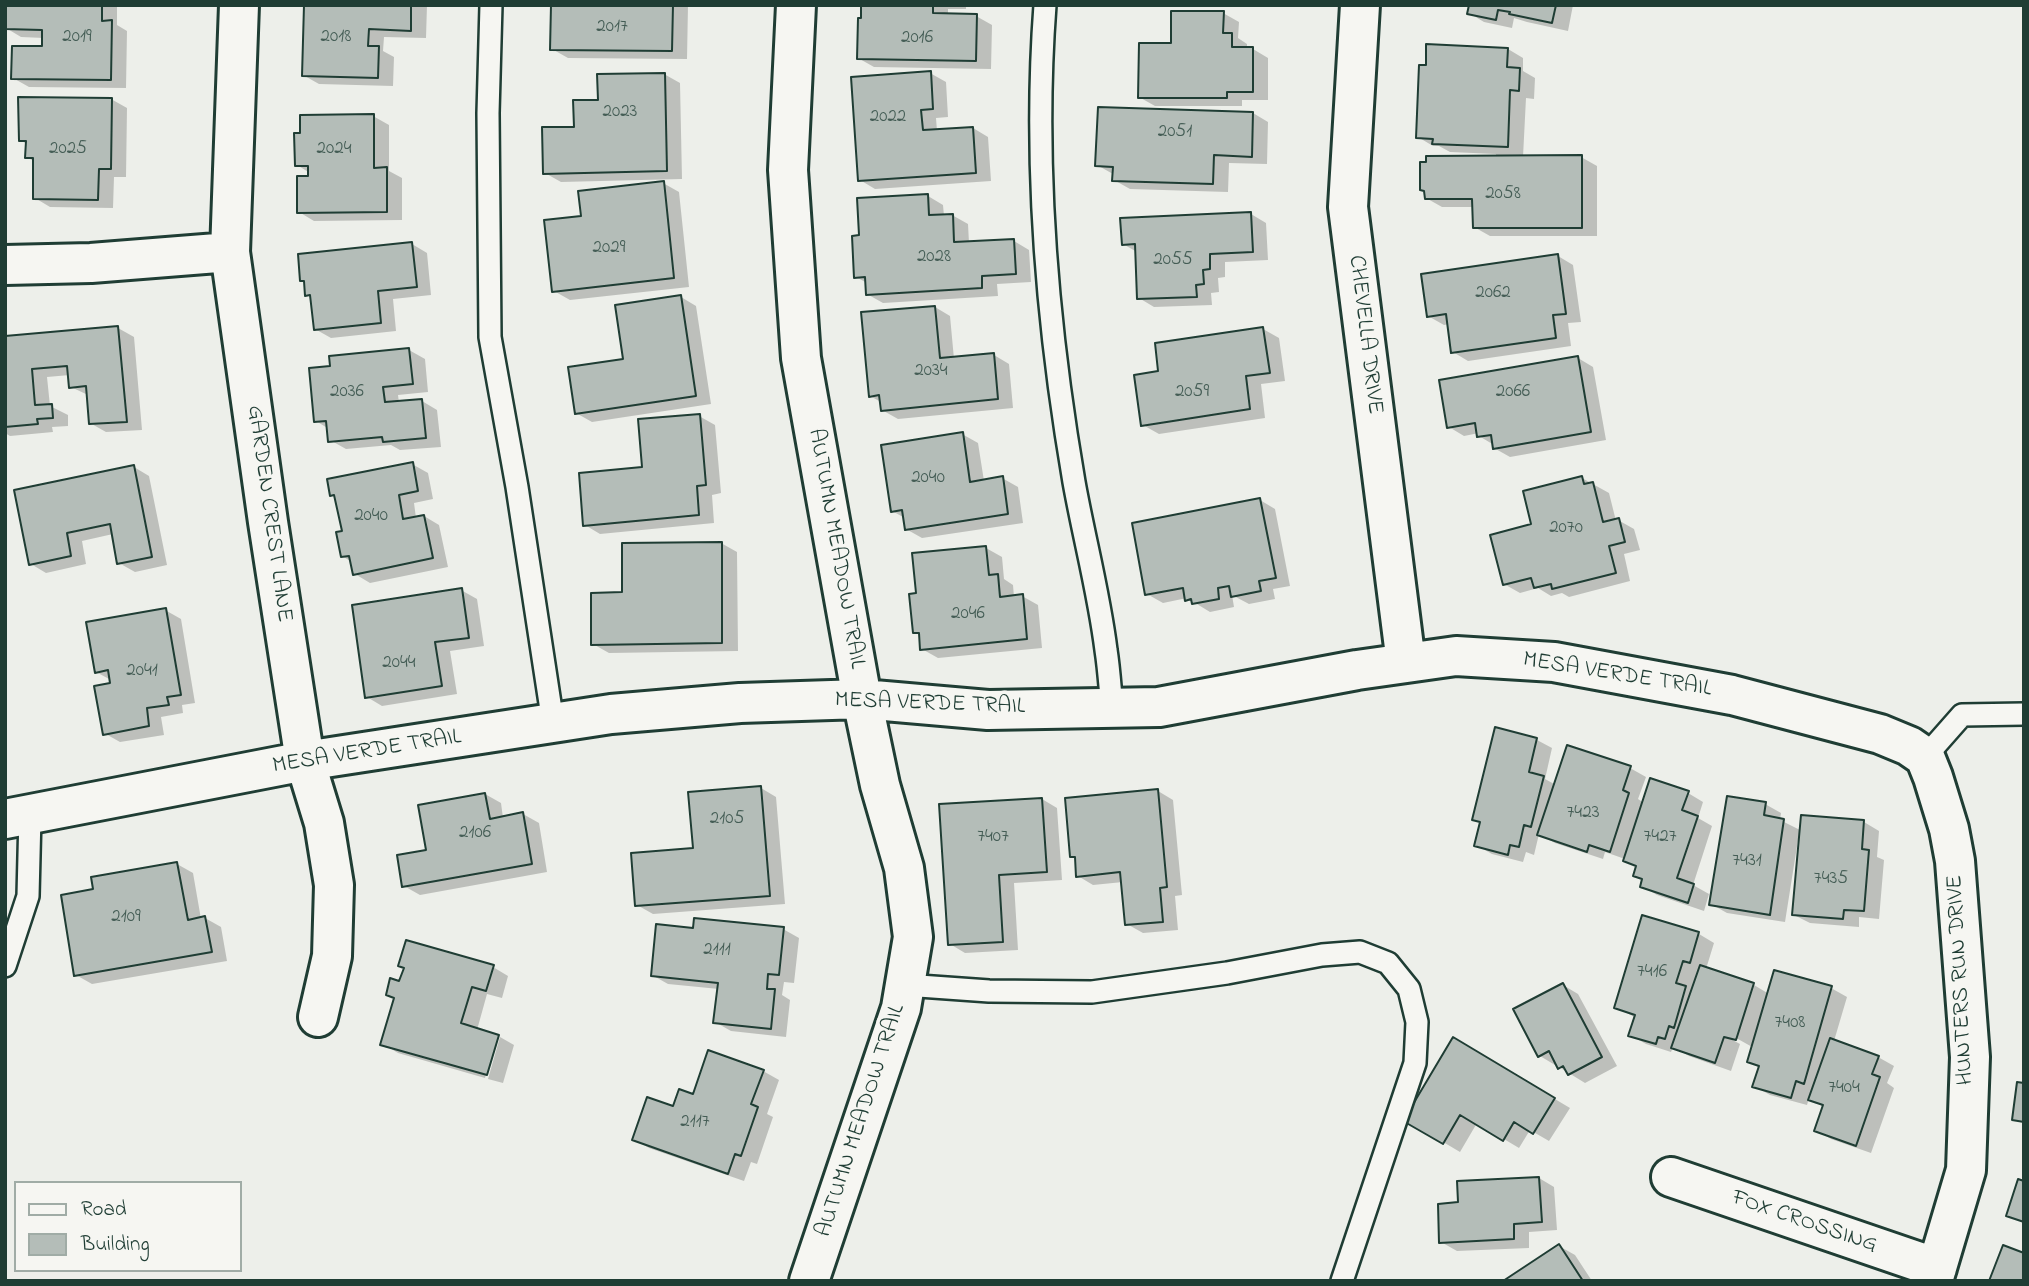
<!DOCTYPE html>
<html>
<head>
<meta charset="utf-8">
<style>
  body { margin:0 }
  #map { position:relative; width:2029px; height:1286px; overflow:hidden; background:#edefea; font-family:"Indie Flower",sans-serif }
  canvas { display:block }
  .frame { position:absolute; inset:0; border:7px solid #1f3d34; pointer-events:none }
  .legend { position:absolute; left:14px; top:1181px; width:228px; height:91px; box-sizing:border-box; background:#f6f6f2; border:2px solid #a0aca6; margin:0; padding:9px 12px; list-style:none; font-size:21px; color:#1f3d34 }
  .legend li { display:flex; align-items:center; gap:14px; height:35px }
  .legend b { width:35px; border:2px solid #a0aca6 }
</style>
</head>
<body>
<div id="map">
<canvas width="2029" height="1286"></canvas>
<div class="frame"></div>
<ul class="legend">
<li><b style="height:9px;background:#f6f6f2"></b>Road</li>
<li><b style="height:19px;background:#b4bdb8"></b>Building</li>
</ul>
</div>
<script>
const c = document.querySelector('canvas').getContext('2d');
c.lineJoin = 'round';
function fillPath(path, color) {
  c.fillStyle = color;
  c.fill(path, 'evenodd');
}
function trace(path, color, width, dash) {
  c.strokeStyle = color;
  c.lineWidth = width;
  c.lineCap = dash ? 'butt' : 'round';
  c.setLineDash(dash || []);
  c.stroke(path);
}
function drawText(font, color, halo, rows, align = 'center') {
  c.font = font + ' "Indie Flower",sans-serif';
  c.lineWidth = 7;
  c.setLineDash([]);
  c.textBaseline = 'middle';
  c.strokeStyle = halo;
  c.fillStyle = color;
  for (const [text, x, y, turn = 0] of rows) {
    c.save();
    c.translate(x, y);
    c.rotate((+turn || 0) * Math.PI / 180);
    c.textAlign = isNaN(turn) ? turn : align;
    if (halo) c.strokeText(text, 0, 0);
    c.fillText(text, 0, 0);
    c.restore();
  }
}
fillPath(new Path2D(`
  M 6,5 L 117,6 L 117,25 L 127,31 L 126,88 L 29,87 L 13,78 L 43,48 L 44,38 L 21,37 L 6,28 Z
  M 306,5 L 427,5 L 426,38 L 384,37 L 383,51 L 394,57 L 393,86 L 319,84 L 303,75 Z
  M 552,5 L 688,5 L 687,59 L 568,58 L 552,49 Z
  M 863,5 L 966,5 L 966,9 L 948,9 L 948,15 L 976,16 L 992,25 L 991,69 L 874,67 L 858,58 Z
  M 1470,5 L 1573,5 L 1568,31 L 1527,22 L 1514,18 L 1512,28 L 1484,22 L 1469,13 Z
  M 1223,13 L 1239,22 L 1238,38 L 1247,44 L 1247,49 L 1253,49 L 1268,58 L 1268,100 L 1242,100 L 1242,106 L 1155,106 L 1139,97 L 1173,45 Z
  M 1508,49 L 1523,58 L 1523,71 L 1535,78 L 1534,99 L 1526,98 L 1523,157 L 1581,157 L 1597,166 L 1597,236 L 1490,236 L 1474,227 L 1474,207 L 1442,207 L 1426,198 L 1496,157 L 1496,154 L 1450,152 L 1439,146 L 1433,146 L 1418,137 Z
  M 930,73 L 946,82 L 948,117 L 936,118 L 937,131 L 973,128 L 988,137 L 991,181 L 875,189 L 860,180 Z
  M 664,74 L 680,83 L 682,179 L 561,182 L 545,173 L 575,129 L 599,101 Z
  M 111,99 L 127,108 L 126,177 L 114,177 L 113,208 L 50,207 L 35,198 L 35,162 L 27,157 L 27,144 L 20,140 Z
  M 1253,113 L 1268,122 L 1267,164 L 1229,163 L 1228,192 L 1130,189 L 1114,180 L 1113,174 L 1097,165 Z
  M 373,116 L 389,125 L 389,171 L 402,178 L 402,220 L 314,221 L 299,212 L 310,178 L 310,173 L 297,165 Z
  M 663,183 L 679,192 L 689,287 L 570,300 L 554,291 L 583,218 Z
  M 928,196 L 943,205 L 944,216 L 952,215 L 968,224 L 969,243 L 1014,241 L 1029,250 L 1031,282 L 997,284 L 998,296 L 883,303 L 867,294 L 867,283 L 856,277 L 861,237 Z
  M 1251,214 L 1266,223 L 1268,260 L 1225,262 L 1225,277 L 1218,278 L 1219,292 L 1211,293 L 1212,305 L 1154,307 L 1139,298 L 1137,252 L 1123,244 Z
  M 412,244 L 427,253 L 431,295 L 393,299 L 396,331 L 331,338 L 315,329 L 312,298 L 307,295 L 306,283 L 302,280 Z
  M 1558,256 L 1573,265 L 1581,322 L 1568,323 L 1571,346 L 1468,361 L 1453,352 L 1449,324 L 1444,325 L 1428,316 Z
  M 681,297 L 696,306 L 711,404 L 592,422 L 576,413 Z
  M 935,307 L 950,316 L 954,359 L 994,355 L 1009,364 L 1013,408 L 898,419 L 882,410 L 881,402 L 870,396 Z
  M 118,328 L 134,337 L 142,430 L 106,432 L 90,423 L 88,395 L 71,387 L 70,375 L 47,377 L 50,406 L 68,415 L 68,426 L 52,427 L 53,432 L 10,436 L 5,433 L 5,337 Z
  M 1263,329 L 1279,338 L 1285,381 L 1261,384 L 1265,418 L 1159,434 L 1143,425 L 1160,373 Z
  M 409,350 L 425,359 L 428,392 L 398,395 L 399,403 L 422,401 L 437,410 L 441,447 L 400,450 L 391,445 L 346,449 L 330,440 L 329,429 L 316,421 Z
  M 1578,358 L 1593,367 L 1606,440 L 1510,457 L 1494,448 L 1494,445 L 1479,436 L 1479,433 L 1464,436 L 1449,427 Z
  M 699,416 L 715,425 L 721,493 L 712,495 L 714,523 L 600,534 L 585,525 Z
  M 962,434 L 978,443 L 984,481 L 1002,478 L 1018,487 L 1023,523 L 922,538 L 906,529 L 905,518 L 892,511 Z
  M 412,464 L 428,473 L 433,499 L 414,503 L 416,518 L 424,516 L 439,525 L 448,567 L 370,583 L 355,574 L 352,562 L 342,556 L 344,532 L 337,498 L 332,495 Z
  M 134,467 L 149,476 L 167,565 L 135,572 L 119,563 L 113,534 L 82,541 L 86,564 L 46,573 L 31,564 Z
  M 1582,478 L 1609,493 L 1616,521 L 1618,520 L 1634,529 L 1640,550 L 1624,554 L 1630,581 L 1569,597 L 1562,593 L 1551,596 L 1538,588 L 1520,593 L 1504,584 L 1534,525 Z
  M 1260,500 L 1275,509 L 1290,586 L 1273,589 L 1275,599 L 1249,604 L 1232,595 L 1234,607 L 1210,612 L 1187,598 L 1163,603 L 1147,594 Z
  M 721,543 L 737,552 L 738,651 L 609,653 L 593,644 Z
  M 986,548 L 1002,557 L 1004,579 L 1013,585 L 1014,597 L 1022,596 L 1038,605 L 1042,648 L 938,658 L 922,649 L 921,636 L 915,632 L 918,595 Z
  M 461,590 L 477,599 L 484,646 L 450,651 L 457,694 L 382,706 L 367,697 Z
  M 165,610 L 181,619 L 195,703 L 182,705 L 183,713 L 161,717 L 164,735 L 120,742 L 104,733 L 112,685 L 111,680 L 96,672 Z
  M 1496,730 L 1537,740 L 1552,748 L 1545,779 L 1556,785 L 1630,768 L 1646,777 L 1638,799 L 1644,803 L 1688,793 L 1703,802 L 1698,818 L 1712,826 L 1693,885 L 1709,894 L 1704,911 L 1657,895 L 1642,886 L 1644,880 L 1635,875 L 1638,868 L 1625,859 L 1605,852 L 1603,859 L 1555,843 L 1539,834 L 1534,855 L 1526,852 L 1523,862 L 1492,854 L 1476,845 L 1482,824 L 1474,820 Z
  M 761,788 L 776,797 L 785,904 L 653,914 L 637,905 Z
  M 1158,791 L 1173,800 L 1182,895 L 1175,896 L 1178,930 L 1143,933 L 1127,924 L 1123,882 L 1093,885 L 1078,876 L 1077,859 L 1072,856 Z
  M 485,794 L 501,803 L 503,818 L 523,814 L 539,823 L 547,872 L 420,895 L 404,886 L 428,851 Z
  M 1042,799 L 1057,808 L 1062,880 L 1014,883 L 1018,950 L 965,953 L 950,944 Z
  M 1765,804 L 1781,813 L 1780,820 L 1802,831 L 1864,822 L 1879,831 L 1877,857 L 1884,860 L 1879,919 L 1859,917 L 1859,927 L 1810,923 L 1794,915 L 1801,840 L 1798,840 L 1785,922 L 1727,913 L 1711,904 Z
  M 177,864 L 193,873 L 201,919 L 205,918 L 221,927 L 227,961 L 92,984 L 76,975 L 95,890 Z
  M 1644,917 L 1699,934 L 1714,943 L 1706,969 L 1754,985 L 1769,994 L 1776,972 L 1831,988 L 1847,997 L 1834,1041 L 1878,1057 L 1894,1066 L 1887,1083 L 1894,1088 L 1871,1153 L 1831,1139 L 1816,1130 L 1824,1107 L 1809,1098 L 1807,1105 L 1770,1095 L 1754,1086 L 1760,1068 L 1749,1061 L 1754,1048 L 1729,1034 L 1727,1037 L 1740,1044 L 1731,1071 L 1689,1056 L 1673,1047 L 1671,1052 L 1646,1044 L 1630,1035 L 1636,1018 L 1616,1007 Z
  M 783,929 L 799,938 L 794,983 L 784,982 L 782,995 L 790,1000 L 786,1037 L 731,1031 L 715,1022 L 719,989 L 668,984 L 652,975 L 694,930 Z
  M 493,967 L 508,976 L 502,998 L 487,994 L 477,1030 L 500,1037 L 496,1037 L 485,1078 L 398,1053 L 383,1044 L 405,968 Z
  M 1563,985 L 1578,994 L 1617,1066 L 1585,1083 L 1559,1067 L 1557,1064 L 1555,1065 L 1540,1056 Z
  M 500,1037 L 514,1045 L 503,1083 L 488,1079 Z
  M 1454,1039 L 1570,1108 L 1549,1141 L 1530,1130 L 1519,1148 L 1477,1123 L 1460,1152 L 1406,1120 Z
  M 763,1071 L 779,1080 L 767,1114 L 773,1117 L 757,1164 L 751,1162 L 744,1181 L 649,1148 L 634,1139 L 675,1108 L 694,1096 Z
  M 1539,1178 L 1554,1187 L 1557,1230 L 1529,1232 L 1529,1248 L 1457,1251 L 1441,1242 L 1460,1204 Z
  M 1559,1246 L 1575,1255 L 1592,1281 L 1507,1281 Z`), '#0003');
const building = new Path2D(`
  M 5,5 L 102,5 L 102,21 L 112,20 L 111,80 L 11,79 L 12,46 L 42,46 L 42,30 L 5,29 Z
  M 304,5 L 411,5 L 411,31 L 369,29 L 368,46 L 379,46 L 378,78 L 302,76 Z
  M 551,5 L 673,5 L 672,51 L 550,50 Z
  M 861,5 L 933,5 L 933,13 L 977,14 L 976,61 L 857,59 L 858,18 L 861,18 Z
  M 1469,5 L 1556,5 L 1552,23 L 1509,14 L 1510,12 L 1498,10 L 1496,20 L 1467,14 Z
  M 1171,11 L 1224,11 L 1223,33 L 1232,33 L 1232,47 L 1253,47 L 1253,92 L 1227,92 L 1227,98 L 1138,98 L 1139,43 L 1171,43 Z
  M 1426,44 L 1508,48 L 1507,67 L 1520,68 L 1519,91 L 1510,90 L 1508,147 L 1432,144 L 1433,139 L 1416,138 L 1419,65 L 1426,65 Z
  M 931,71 L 933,109 L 921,110 L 923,130 L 973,127 L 976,173 L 858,181 L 851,77 Z
  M 665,73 L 667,171 L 543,174 L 542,127 L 574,127 L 573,100 L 598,100 L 597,74 Z
  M 18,97 L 112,98 L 111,169 L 99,169 L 98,200 L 33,199 L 33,158 L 25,158 L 26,141 L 19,141 Z
  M 1098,107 L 1253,112 L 1252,157 L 1214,155 L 1213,184 L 1112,181 L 1113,167 L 1095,166 Z
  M 374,114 L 374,168 L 387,167 L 387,212 L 297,213 L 297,176 L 308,176 L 308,166 L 295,166 L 294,133 L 300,133 L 300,115 Z
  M 1582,155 L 1582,228 L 1473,228 L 1472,199 L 1425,199 L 1424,191 L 1420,190 L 1420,162 L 1426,162 L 1426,156 Z
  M 664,181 L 674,278 L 552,292 L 544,220 L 581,216 L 578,191 Z
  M 928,194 L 929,215 L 953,214 L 954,242 L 1014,239 L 1016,274 L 982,276 L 982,288 L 866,295 L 865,277 L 854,278 L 852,236 L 859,235 L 857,198 Z
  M 1251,212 L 1253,252 L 1210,254 L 1210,269 L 1203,270 L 1204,284 L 1196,285 L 1197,297 L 1137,299 L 1135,244 L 1122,245 L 1120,218 Z
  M 412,242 L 417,287 L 378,291 L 381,323 L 314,330 L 310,295 L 305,296 L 304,281 L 300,281 L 298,254 Z
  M 1558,254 L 1566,314 L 1553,315 L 1556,338 L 1451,353 L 1446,314 L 1427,317 L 1421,274 Z
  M 681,295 L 696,396 L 575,414 L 568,367 L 623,359 L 615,305 Z
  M 935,306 L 940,358 L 994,353 L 998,399 L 881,411 L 879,395 L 869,397 L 861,312 Z
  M 118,326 L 127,422 L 89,424 L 86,386 L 69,388 L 67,366 L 32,369 L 35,405 L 52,404 L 53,418 L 37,419 L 38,424 L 5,427 L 5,336 Z
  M 1263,327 L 1270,373 L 1246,376 L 1250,409 L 1141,426 L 1134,375 L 1158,371 L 1155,343 Z
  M 409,348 L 413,384 L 383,387 L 385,402 L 422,399 L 426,438 L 383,442 L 382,437 L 328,442 L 326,421 L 314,422 L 309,368 L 330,366 L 329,356 Z
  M 1578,356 L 1591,432 L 1493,449 L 1491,435 L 1477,437 L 1475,423 L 1447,428 L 1439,380 Z
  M 700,414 L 706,485 L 697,486 L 699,515 L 583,526 L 579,473 L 642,467 L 638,419 Z
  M 963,432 L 970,482 L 1003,476 L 1008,514 L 905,530 L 902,510 L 891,512 L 881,445 Z
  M 413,462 L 418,491 L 399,495 L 403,519 L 424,515 L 433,558 L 353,575 L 349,556 L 341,557 L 336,532 L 342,531 L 334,495 L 330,496 L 327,479 Z
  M 134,465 L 152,557 L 117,564 L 110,524 L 67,533 L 71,556 L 29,565 L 14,490 Z
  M 1582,476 L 1584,484 L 1593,482 L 1603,522 L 1619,518 L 1625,542 L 1609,546 L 1616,573 L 1552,589 L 1551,584 L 1534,588 L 1531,578 L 1503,585 L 1490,535 L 1531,524 L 1523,491 Z
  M 1260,498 L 1276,578 L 1259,581 L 1261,591 L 1231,597 L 1229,586 L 1218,588 L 1219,599 L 1192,604 L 1191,599 L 1185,601 L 1183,588 L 1145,595 L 1132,523 Z
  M 722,542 L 722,643 L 591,645 L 591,593 L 622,592 L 622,543 Z
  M 986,546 L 989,575 L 998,574 L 1000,597 L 1023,594 L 1027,639 L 920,650 L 919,633 L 913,633 L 909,594 L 916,593 L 912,553 Z
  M 462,588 L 469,638 L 435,642 L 442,686 L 365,698 L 352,605 Z
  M 166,608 L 181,695 L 167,697 L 169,705 L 147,708 L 149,726 L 103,735 L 94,686 L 110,683 L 108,670 L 95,673 L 86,622 Z
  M 1495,727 L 1537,738 L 1529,772 L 1544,776 L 1531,827 L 1524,825 L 1519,847 L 1510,845 L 1508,855 L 1474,846 L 1480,822 L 1472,820 Z
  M 1567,745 L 1631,766 L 1623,790 L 1629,793 L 1610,852 L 1589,845 L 1587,852 L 1537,835 Z
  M 1650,778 L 1689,791 L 1682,810 L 1698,816 L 1677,878 L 1694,884 L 1688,903 L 1640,887 L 1642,879 L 1633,876 L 1636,866 L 1623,861 Z
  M 761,786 L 770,896 L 635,906 L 631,853 L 693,848 L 688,792 Z
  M 1158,789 L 1167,887 L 1160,888 L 1163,922 L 1125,925 L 1120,872 L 1076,877 L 1075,857 L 1070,857 L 1065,798 Z
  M 485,793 L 490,819 L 523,812 L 532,864 L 402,887 L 397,855 L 426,850 L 418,805 Z
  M 1727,796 L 1766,802 L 1764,815 L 1784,819 L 1770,915 L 1709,905 Z
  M 1042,798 L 1047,872 L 999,875 L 1003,942 L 948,945 L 939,804 Z
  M 1801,815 L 1864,820 L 1862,849 L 1869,850 L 1864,911 L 1844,910 L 1843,919 L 1792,915 Z
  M 177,862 L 188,920 L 205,916 L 212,952 L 74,976 L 61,895 L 93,889 L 91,877 Z
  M 1642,915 L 1699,932 L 1690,963 L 1683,961 L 1676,983 L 1686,986 L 1674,1028 L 1669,1026 L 1665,1039 L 1658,1037 L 1656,1044 L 1628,1036 L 1635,1015 L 1614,1008 Z
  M 694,918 L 784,927 L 779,975 L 768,974 L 767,989 L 775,989 L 771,1029 L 713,1023 L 718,983 L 651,976 L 656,924 L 693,928 Z
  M 406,940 L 494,965 L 486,991 L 472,987 L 461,1023 L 499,1035 L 487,1075 L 380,1045 L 394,998 L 386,995 L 390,978 L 399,981 L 404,968 L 398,966 Z
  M 1700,965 L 1754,983 L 1736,1040 L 1724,1037 L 1715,1063 L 1671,1048 Z
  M 1774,970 L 1832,986 L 1804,1084 L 1796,1081 L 1791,1098 L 1752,1087 L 1759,1066 L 1747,1062 Z
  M 1563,983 L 1602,1057 L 1568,1075 L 1563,1066 L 1558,1069 L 1549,1051 L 1538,1057 L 1513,1009 Z
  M 1453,1037 L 1555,1098 L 1533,1134 L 1514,1122 L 1503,1141 L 1460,1115 L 1443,1144 L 1403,1121 Z
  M 1830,1038 L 1879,1056 L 1872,1074 L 1880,1077 L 1856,1146 L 1814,1131 L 1823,1105 L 1808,1100 Z
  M 708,1050 L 764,1070 L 751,1104 L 758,1107 L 741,1156 L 735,1154 L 728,1174 L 632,1140 L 647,1097 L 673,1106 L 679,1089 L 693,1094 Z
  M 2017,1082 L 2024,1083 L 2024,1122 L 2012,1120 Z
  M 1539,1177 L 1542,1222 L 1514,1224 L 1514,1239 L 1439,1243 L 1438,1204 L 1458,1202 L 1457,1181 Z
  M 2018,1179 L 2024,1181 L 2024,1222 L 2006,1216 Z
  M 1559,1244 L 1583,1281 L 1503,1281 Z
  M 2003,1245 L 2024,1253 L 2024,1281 L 1989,1281 Z`);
fillPath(building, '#b4bdb8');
trace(building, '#1f3d34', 2);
const lane = new Path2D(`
  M 491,5 L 488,113 L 490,337 L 517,487 L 553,723
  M 1045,5 C 1033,164 1047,325 1074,482 C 1084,538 1099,593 1106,650 C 1109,669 1110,688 1112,708
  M 1925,757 L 1962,715 L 2024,714
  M 5,966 L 28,896 L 30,815
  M 905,985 L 989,991 L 1092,992 L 1227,973 L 1322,955 L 1360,952 L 1388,963 L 1409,989 L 1417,1022 L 1415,1063 L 1342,1281`);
const street = new Path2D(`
  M 239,5 L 230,252 L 268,522 L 305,761 L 324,823 L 334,885 L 332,956 L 318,1017
  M 796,5 L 788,170 L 801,358 L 862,699 L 880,785 L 904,868 L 913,937 L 901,1008 L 809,1281
  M 1360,5 L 1348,207 L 1406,663
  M 5,265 L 91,263 L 230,252
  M 5,819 L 305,761 L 611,714 L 740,703 L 862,699 L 988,710 L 1159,707 L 1357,670 L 1456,656 L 1554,662 L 1732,695 L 1880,734 L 1909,746 L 1925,757 L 1933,777 L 1949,829 L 1955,861 L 1970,1057 L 1966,1170 L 1933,1281
  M 1671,1177 L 1937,1268`);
trace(lane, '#1f3d34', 26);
trace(street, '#1f3d34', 44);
trace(lane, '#f6f6f2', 21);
trace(street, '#f6f6f2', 38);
drawText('19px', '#445d55', null, [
  ["2017",612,28],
  ["2019",77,38],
  ["2018",336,38],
  ["2016",917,39],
  ["2023",620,113],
  ["2022",888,118],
  ["2051",1175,133],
  ["2025",68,150],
  ["2024",334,150],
  ["2058",1503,195],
  ["2029",609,249],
  ["2028",934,258],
  ["2055",1173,261],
  ["2062",1493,294],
  ["2034",931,372],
  ["2036",347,393],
  ["2059",1192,393],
  ["2066",1513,393],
  ["2040",928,479],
  ["2040",371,517],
  ["2070",1566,529],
  ["2046",968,615],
  ["2044",399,664],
  ["2041",142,672],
  ["7423",1583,814],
  ["2105",727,820],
  ["2106",475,834],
  ["7407",993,838],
  ["7427",1660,838],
  ["7431",1747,862],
  ["7435",1831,880],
  ["2109",126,918],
  ["2111",717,951],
  ["7416",1652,973],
  ["7408",1790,1024],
  ["7404",1844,1089],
  ["2117",695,1123]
]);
drawText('23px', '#1f3d34', '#f6f6f2', [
  ["CHEVELLA DRIVE",1364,335,83],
  ["GARDEN CREST LANE",268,514,82],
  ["AUTUMN MEADOW TRAIL",835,549,80],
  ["MESA VERDE TRAIL",1617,676,9],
  ["MESA VERDE TRAIL",930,705,2],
  ["MESA VERDE TRAIL",367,753,-9],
  ["HUNTERS RUN DRIVE",1962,980,-93],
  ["AUTUMN MEADOW TRAIL",862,1121,-72],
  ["FOX CROSSING",1804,1223,19]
]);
</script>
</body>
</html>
